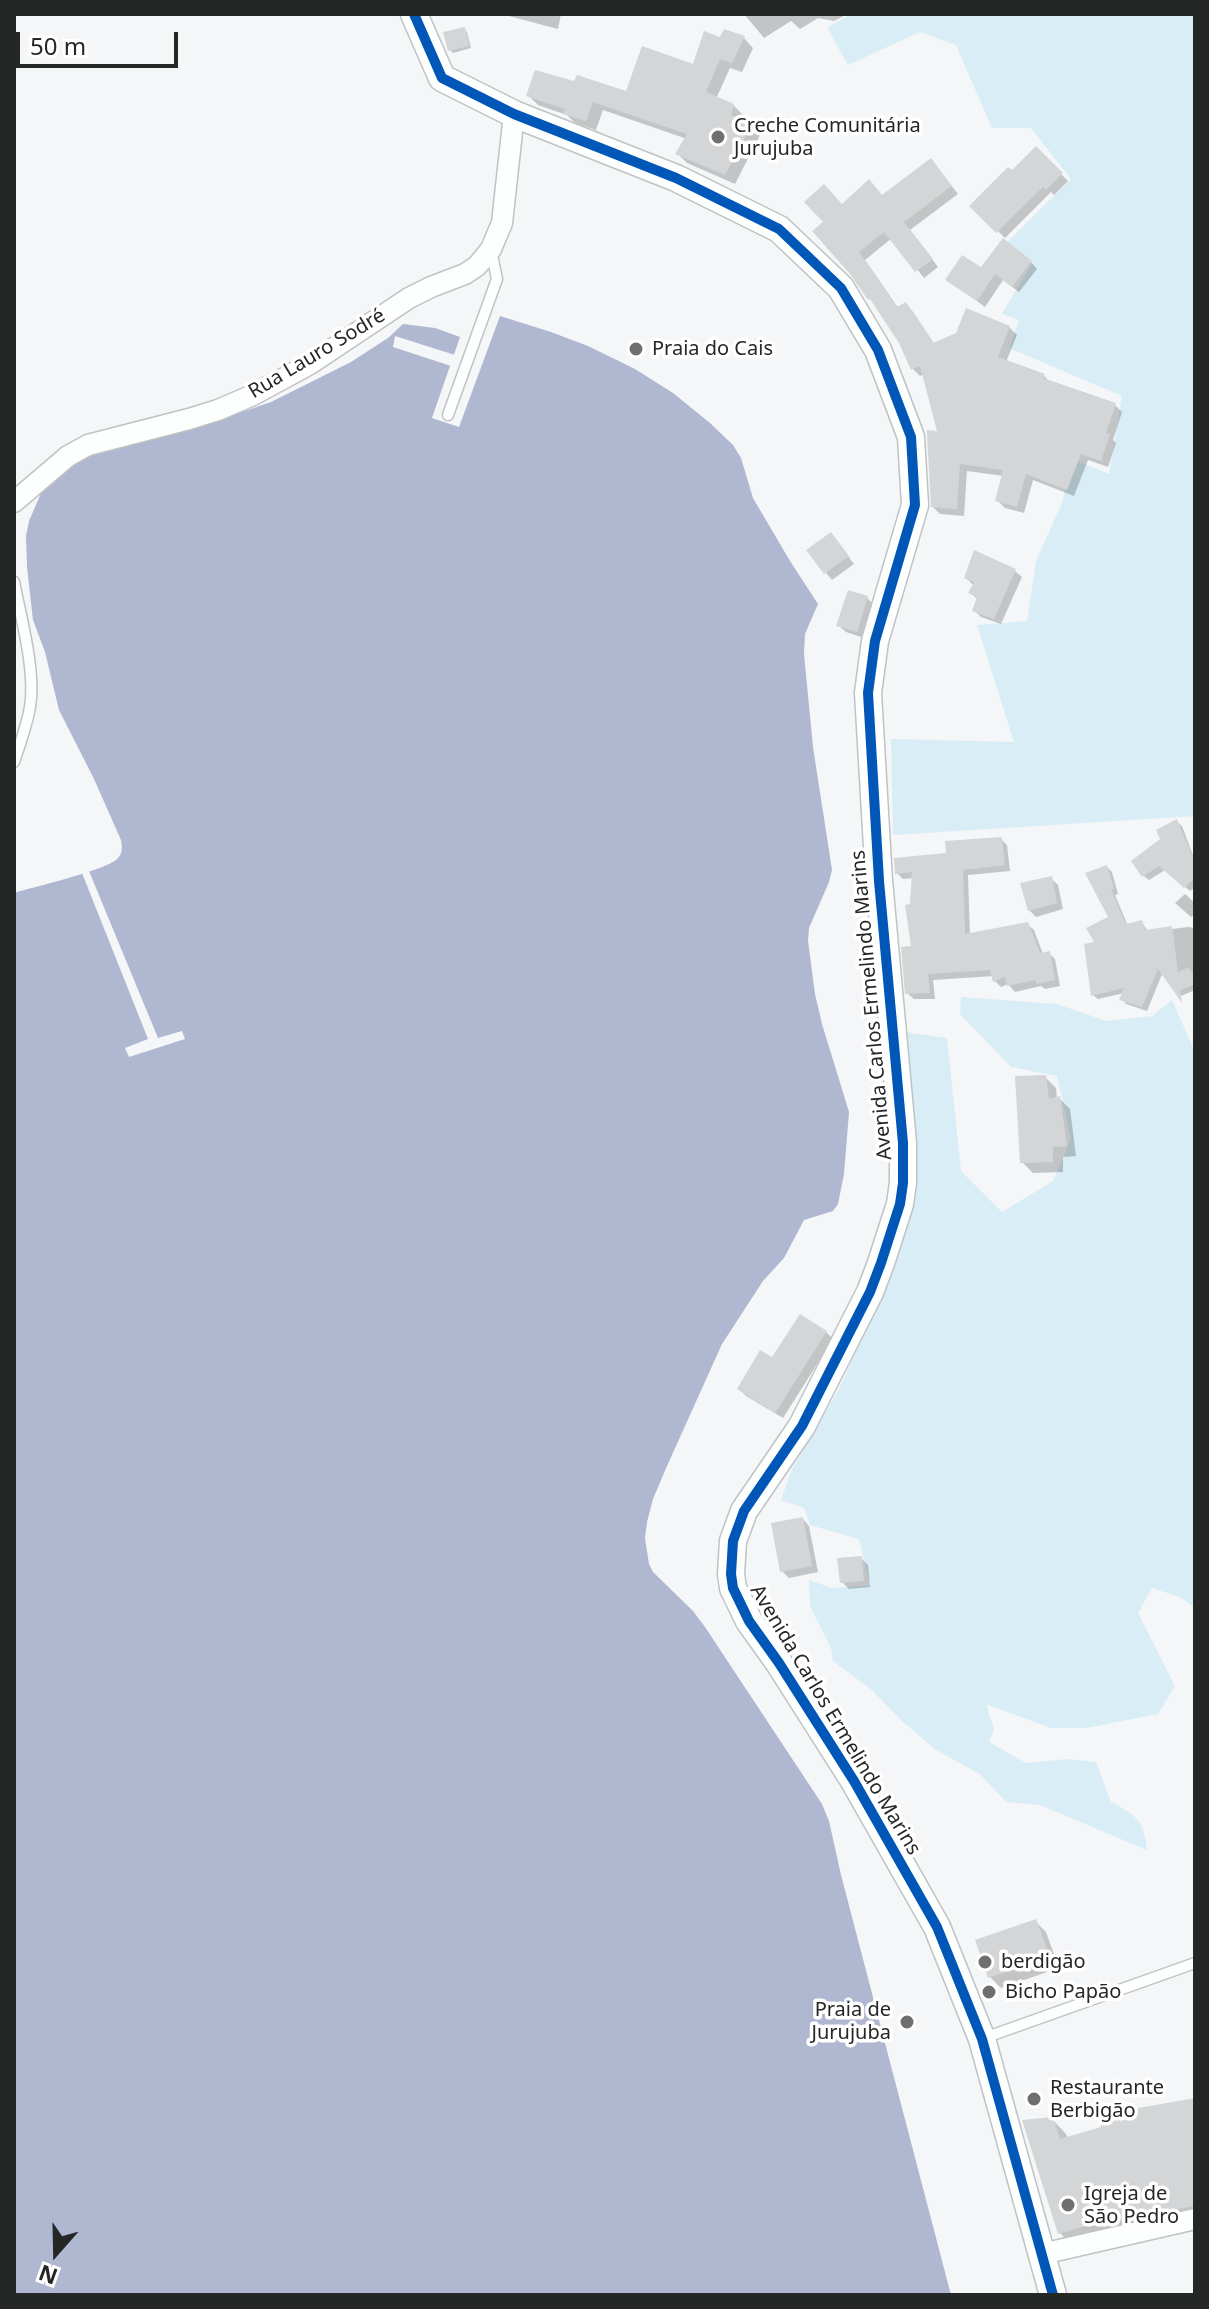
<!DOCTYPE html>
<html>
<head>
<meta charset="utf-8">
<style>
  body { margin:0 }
  #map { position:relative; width:1209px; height:2309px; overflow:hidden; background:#f4f6f8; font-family:"Noto Sans",sans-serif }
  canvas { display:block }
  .frame { position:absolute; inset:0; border:16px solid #252727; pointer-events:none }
  .north { position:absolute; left:16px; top:2213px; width:80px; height:80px; -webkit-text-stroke:6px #fff; paint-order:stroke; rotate:200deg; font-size:22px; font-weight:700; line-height:32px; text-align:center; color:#252727 }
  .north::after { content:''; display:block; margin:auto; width:28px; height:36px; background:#252727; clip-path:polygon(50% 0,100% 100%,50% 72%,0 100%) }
  .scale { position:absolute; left:16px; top:32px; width:162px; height:36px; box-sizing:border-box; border:4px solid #252727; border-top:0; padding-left:10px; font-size:24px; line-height:28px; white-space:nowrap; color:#252727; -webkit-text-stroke:6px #fff; paint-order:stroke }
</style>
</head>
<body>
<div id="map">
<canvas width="1209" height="2309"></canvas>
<div class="frame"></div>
<div class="north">N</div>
<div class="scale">50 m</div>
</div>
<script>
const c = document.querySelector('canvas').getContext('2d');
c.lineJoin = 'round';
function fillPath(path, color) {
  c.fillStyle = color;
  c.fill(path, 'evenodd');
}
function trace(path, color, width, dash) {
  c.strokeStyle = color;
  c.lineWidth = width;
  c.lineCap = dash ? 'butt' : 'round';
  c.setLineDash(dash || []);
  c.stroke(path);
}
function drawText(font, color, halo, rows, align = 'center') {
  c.font = font + ' "Noto Sans",sans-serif';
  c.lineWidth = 7;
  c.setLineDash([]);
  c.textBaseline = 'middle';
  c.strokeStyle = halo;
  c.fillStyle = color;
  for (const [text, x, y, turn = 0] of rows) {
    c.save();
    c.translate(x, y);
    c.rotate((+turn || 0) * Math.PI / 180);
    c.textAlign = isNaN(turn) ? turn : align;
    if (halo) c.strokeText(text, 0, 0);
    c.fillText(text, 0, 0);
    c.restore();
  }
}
fillPath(new Path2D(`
  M 851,14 L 1195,14 L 1195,816 L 893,835 L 891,739 L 1014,742 L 977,625 L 1027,621 L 1036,561 L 1062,503 L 1072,459 L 1109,474 L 1122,396 L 1009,348 L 1019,320 L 1002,314 L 1033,262 L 1007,242 L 1071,179 L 1031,128 L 992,128 L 956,45 L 920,32 L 848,65 L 827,28 Z
  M 961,997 L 1057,1004 L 1106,1021 L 1152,1016 L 1172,1000 L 1195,1052 L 1195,1608 L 1180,1597 L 1152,1588 L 1138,1613 L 1175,1686 L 1158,1714 L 1086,1728 L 1051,1728 L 986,1704 L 994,1729 L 989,1742 L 1026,1763 L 1068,1759 L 1096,1762 L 1111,1802 C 1136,1815 1144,1820 1147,1850 L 1040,1805 L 1006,1802 L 980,1774 L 936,1750 L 901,1720 L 872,1690 L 833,1661 L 831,1648 L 810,1606 L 809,1580 L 832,1588 L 870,1585 L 859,1539 L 810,1525 L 804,1508 L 781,1500 L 792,1469 L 839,1389 L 892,1273 L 909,1195 L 898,1031 L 947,1038 L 961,1171 L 1002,1212 L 1053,1181 L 1071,1139 L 1057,1076 L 1011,1067 L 960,1014 Z`), '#d8edf5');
fillPath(new Path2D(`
  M 500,316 L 551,332 L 588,346 L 635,369 L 673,393 L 710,423 L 733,445 L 741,458 L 753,498 L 790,561 L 818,604 L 805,634 L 804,654 L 813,747 L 832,870 L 829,882 L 809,928 L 808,941 L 815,994 L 822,1024 L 849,1112 L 844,1174 L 838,1204 L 833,1211 L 804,1220 L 784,1258 L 763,1281 L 722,1344 L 667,1466 L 653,1499 L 647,1522 L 645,1538 L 649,1564 L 653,1572 L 693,1611 L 705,1627 L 822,1804 L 829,1821 L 841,1875 L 951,2295 L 14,2295 L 14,893 C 33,887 108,870 118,858 C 123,853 122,847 121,840 L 94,779 L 59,710 L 45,652 L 33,620 L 27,567 L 26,536 L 29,521 L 48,477 L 77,454 L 236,414 L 271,402 L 351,362 L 388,338 L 403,324 L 435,328 L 460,337 L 432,418 L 459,427 Z`), '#afb7d1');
fillPath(new Path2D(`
  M 495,316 L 458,426 L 433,418 L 451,366 L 393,347 L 395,336 L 455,355 L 463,334 L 464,338 L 437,416 L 457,422 Z
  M 89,871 L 158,1038 L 182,1031 L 185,1039 L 129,1057 L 125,1048 L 148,1039 L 82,873 Z`), '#f4f6f8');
fillPath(new Path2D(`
  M 501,14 L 561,14 L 558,29 Z
  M 744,14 L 848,14 L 834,21 L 818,18 L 800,29 L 791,21 L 764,38 Z
  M 464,29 L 467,32 L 471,48 L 453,53 L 450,50 Z
  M 744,38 L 753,48 L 742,72 L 730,68 L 716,99 L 733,105 L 743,115 L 741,122 L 751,125 L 760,135 L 735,184 L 687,163 L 678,154 L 687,139 L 603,110 L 596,130 L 575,123 L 567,115 L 538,105 L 529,96 L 576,83 L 627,93 L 694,66 L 721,40 Z
  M 1036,149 L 1068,181 L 1054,195 L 1051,192 L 1005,238 L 972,206 L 1012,173 Z
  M 931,160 L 958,194 L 910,230 L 938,267 L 924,278 L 892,238 L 865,260 L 899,309 L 906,304 L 913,312 L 935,345 L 1009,327 L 1017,335 L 1006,362 L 1044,376 L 1050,382 L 1115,405 L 1122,412 L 1113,440 L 1116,443 L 1108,467 L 1088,460 L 1074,496 L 1033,480 L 1024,513 L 1005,508 L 997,500 L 1004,476 L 967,471 L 964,516 L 940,514 L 933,507 L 940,433 L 924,374 L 920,376 L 913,369 L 901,342 L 876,305 L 843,206 L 882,197 Z
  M 1031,262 L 1037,269 L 1019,292 L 1003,280 L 985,307 L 948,280 L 981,270 Z
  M 837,541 L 854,564 L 832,580 L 826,573 Z
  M 1015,571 L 1022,577 L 1001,624 L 981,617 L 975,611 L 978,600 L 971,593 L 974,586 L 966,578 Z
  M 867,598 L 874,605 L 864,638 L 846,632 L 839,626 Z
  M 1177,822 L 1182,826 L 1195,861 L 1195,887 L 1190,891 L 1165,870 L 1149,880 L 1144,876 L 1162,840 Z
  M 1001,839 L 1007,845 L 1010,871 L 968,875 L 970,935 L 1027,924 L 1034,930 L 1043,954 L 1049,953 L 1055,959 L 1060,986 L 1045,989 L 1041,986 L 1015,992 L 1008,984 L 1001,987 L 995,981 L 994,976 L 933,980 L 935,999 L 914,999 L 907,993 L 913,948 L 914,878 L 903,879 L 897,873 Z
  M 1107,867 L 1112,872 L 1118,894 L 1115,895 L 1128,926 L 1142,922 L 1148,932 L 1188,927 L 1195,928 L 1195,990 L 1181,996 L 1163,972 L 1147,1011 L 1126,1004 L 1122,999 L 1124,993 L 1098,999 L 1093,995 L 1097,944 L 1111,918 Z
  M 1051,878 L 1058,885 L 1063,909 L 1036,917 L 1029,910 Z
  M 1185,894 L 1195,903 L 1195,914 L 1191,917 L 1175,903 Z
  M 1045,1077 L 1056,1088 L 1057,1099 L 1059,1098 L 1070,1109 L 1076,1156 L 1063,1157 L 1063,1172 L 1033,1173 L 1022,1162 Z
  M 826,1332 L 833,1339 L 783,1418 L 746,1396 L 739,1389 L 773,1360 Z
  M 803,1519 L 809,1526 L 818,1572 L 789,1578 L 782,1571 Z
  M 861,1558 L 868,1565 L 870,1587 L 849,1589 L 842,1582 Z
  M 1035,1921 L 1046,1932 L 1059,1968 L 1001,1988 L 990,1977 Z
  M 1195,2100 L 1195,2222 L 1074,2247 L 1060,2233 L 1052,2119 L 1066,2134 L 1068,2139 Z`), '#0003');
fillPath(new Path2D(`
  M 465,27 L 469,46 L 448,51 L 443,32 Z
  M 724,29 L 745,36 L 732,63 L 720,59 L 706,92 L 734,104 L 731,115 L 752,124 L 725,175 L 675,154 L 687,134 L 593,102 L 586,121 L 563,114 L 565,109 L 526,96 L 535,70 L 574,81 L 577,75 L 626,91 L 642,46 L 693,64 L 704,31 L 720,37 Z
  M 1036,146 L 1063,173 L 1046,190 L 1043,187 L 996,233 L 969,206 L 1008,167 L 1012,170 Z
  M 931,158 L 952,186 L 904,222 L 933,259 L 915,272 L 884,232 L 859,252 L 897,307 L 906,302 L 933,343 L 956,333 L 966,308 L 1010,326 L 998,357 L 1045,374 L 1043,378 L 1116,403 L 1106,433 L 1110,434 L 1101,461 L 1081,454 L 1067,490 L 1026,474 L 1017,507 L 995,501 L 1003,470 L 960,464 L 957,509 L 931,507 L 927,434 L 927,430 L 937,431 L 920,366 L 911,370 L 899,343 L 870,299 L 868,300 L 850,274 L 812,231 L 823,222 L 804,202 L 824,184 L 842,204 L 869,179 L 882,195 Z
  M 1003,238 L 1032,261 L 1012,287 L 995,274 L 977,301 L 945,280 L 962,255 L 981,267 Z
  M 831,532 L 849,556 L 824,574 L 806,550 Z
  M 974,550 L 1016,569 L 994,619 L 972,611 L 977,597 L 968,593 L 974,582 L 964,578 Z
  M 848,590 L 868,596 L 857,632 L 836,626 Z
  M 1177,819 L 1195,863 L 1195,878 L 1184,888 L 1159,866 L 1142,877 L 1131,861 L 1160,839 L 1156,830 Z
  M 1002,837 L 1005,865 L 963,870 L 965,934 L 1028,922 L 1040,953 L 1050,951 L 1055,980 L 1037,984 L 1035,980 L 1007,986 L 1005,977 L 993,982 L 990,970 L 928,974 L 930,993 L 905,994 L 901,947 L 911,946 L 905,905 L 910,904 L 912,872 L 895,874 L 894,858 L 946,853 L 945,841 Z
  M 1107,865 L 1114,889 L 1111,890 L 1126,924 L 1142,920 L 1145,930 L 1172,926 L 1178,972 L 1189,967 L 1195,979 L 1195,984 L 1180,990 L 1182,1003 L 1158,969 L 1142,1007 L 1119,1000 L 1124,988 L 1091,996 L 1084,944 L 1094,942 L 1086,928 L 1108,917 L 1085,873 Z
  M 1052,876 L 1057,903 L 1028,911 L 1020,883 Z
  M 1046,1075 L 1049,1099 L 1060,1096 L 1067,1146 L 1053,1147 L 1053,1162 L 1020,1163 L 1015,1076 Z
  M 800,1314 L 827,1331 L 775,1413 L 737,1389 L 760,1350 L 772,1357 Z
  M 803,1517 L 812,1566 L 780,1572 L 771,1523 Z
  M 862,1556 L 864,1581 L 840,1583 L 837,1558 Z
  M 1036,1919 L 1050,1957 L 988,1978 L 975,1940 Z
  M 1195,2098 L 1195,2206 L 1096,2223 L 1058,2234 L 1022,2120 L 1053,2117 L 1060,2139 L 1101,2127 L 1099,2115 Z`), '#d4d5d6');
const service = new Path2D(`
  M 448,415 L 497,279 L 491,250
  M 14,582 C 21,618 36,671 30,707 C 27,725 20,744 14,762
  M 984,2038 L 1195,1963`);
const minor = new Path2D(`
  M 14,502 L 68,456 L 88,445 L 189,419 L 218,410 L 253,395 L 310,364 L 409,298 L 431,287 L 465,274 L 477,266 L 491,249 L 502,223 L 514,114
  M 1042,2254 L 1195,2219`);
const tertiary = new Path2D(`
  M 414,14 L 442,78 L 514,114 L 676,178 L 779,229 L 841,288 L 878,350 L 911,437 L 915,505 L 875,641 L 868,693 L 879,881 L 903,1143 L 903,1183 L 900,1204 L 881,1263 L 870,1292 L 802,1426 L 744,1511 L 733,1541 L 731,1574 L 733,1588 L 749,1621 L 779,1663 L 854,1781 L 937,1927 L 982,2039 L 1053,2295`);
trace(service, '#c1c2c3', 13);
trace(minor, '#c1c2c3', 23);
trace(tertiary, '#c1c2c3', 29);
trace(service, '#fdfefe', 10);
trace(minor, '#fdfefe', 20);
trace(tertiary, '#fdfefe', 26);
trace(new Path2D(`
  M 414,14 L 442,78 L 514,114 L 676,178 L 779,229 L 841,288 L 878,350 L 911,437 L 915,505 L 875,641 L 868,693 L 879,881 L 903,1143 L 903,1183 L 900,1204 L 881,1263 L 870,1292 L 802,1426 L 744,1511 L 733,1541 L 731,1574 L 733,1588 L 749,1621 L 779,1663 L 854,1781 L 937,1927 L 982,2039 L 1053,2295`), '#0057b8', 10);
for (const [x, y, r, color] of [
  [718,137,8,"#6d6f70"],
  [636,349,8,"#6d6f70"],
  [985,1962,8,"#6d6f70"],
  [989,1992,8,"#6d6f70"],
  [907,2022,8,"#6d6f70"],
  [1034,2099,8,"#6d6f70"],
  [1068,2205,8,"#6d6f70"]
]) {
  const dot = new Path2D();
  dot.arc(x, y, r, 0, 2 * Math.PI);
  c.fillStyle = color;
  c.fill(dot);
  trace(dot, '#fff', 3);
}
drawText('20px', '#252727', '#fff', [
  ["Creche Comunitária",734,126],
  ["Jurujuba",734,149],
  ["Praia do Cais",652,349],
  ["berdigão",1001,1962],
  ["Bicho Papão",1005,1992],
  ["Praia de",891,2010,"right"],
  ["Jurujuba",891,2033,"right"],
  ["Restaurante",1050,2088],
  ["Berbigão",1050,2111],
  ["Igreja de",1084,2194],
  ["São Pedro",1084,2217]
], 'left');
drawText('20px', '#252727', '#fff', [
  ["Rua Lauro Sodré",317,354,-31],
  ["Avenida Carlos Ermelindo Marins",872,1005,-95],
  ["Avenida Carlos Ermelindo Marins",835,1720,59]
]);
</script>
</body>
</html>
